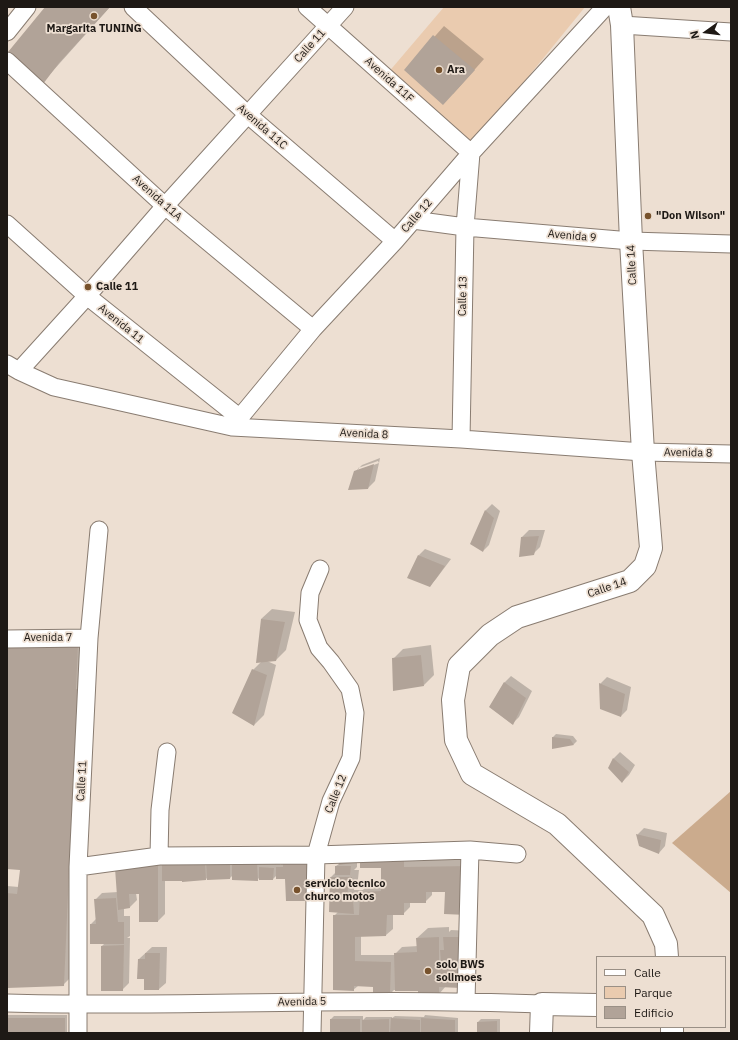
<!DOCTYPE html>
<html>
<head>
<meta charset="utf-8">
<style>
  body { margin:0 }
  #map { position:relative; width:738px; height:1040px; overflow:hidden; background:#eddfd2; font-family:"IBM Plex Sans",sans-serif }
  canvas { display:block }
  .frame { position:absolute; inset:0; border:8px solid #1e1915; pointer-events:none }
  .legend { position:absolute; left:596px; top:956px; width:130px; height:72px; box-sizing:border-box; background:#eddfd2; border:1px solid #9a9086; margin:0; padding:5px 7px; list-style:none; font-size:12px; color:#1e1915 }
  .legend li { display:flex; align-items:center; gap:8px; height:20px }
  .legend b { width:20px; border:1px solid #9a9086 }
  .north { position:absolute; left:686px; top:12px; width:40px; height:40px; -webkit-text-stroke:3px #eddfd2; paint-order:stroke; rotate:256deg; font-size:11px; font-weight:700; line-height:16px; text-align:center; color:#1e1915 }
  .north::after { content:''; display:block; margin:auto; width:14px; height:18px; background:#1e1915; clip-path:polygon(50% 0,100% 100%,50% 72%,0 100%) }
</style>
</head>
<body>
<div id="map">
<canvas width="738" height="1040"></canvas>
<div class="frame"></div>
<ul class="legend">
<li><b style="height:5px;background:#fff"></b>Calle</li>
<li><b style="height:11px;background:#eacbaf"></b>Parque</li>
<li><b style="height:11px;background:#b1a398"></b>Edificio</li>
</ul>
<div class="north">N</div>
</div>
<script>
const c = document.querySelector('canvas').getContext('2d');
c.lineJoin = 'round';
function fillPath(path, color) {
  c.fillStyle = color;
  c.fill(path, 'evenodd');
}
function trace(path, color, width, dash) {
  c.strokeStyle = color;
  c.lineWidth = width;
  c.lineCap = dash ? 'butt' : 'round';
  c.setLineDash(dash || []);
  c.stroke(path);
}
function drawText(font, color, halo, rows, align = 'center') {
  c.font = font + ' "IBM Plex Sans",sans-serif';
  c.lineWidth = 3.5;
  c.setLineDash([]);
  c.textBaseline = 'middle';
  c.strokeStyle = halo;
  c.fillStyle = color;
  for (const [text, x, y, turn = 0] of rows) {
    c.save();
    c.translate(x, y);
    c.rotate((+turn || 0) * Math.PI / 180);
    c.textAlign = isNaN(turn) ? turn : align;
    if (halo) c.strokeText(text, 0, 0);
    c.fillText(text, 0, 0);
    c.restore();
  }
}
fillPath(new Path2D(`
  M 444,7 L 585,7 L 471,147 L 387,74 Z`), '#eacbaf');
fillPath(new Path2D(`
  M 731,791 L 731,893 L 672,843 Z`), '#cbab8d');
fillPath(new Path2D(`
  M 46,7 L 110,7 L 43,82 Z
  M 444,26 L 484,59 L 453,94 L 405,70 Z
  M 380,458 L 379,463 L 378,461 L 358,468 L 358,471 L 379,463 L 375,481 L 368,488 L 355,472 L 362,465 Z
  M 492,504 L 500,511 L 489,545 L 483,551 L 472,544 L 486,510 Z
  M 529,530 L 545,530 L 540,547 L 533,554 L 522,537 Z
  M 425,549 L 451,559 L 436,579 L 429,586 L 419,555 Z
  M 272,609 L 295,612 L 286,650 L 276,660 L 267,661 L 276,665 L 264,715 L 254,725 L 253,670 L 261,662 L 261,619 Z
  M 85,639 L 70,978 L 63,985 L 7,987 L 7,886 L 19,887 L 21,869 L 7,867 L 7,640 Z
  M 431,645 L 434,675 L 424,685 L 393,659 L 403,649 Z
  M 511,676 L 532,691 L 519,717 L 512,724 L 490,707 L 505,682 Z
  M 607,677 L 631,687 L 627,710 L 621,716 L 600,684 Z
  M 556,734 L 573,736 L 577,741 L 574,744 L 553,748 L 553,737 Z
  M 620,752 L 635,765 L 629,775 L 622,782 L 609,768 L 614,758 Z
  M 644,828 L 667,833 L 665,846 L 659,853 L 640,846 L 638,834 Z
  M 366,848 L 367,849 L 410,849 L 410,860 L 474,860 L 473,908 L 466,914 L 445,913 L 446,891 L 432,891 L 432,895 L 425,902 L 410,902 L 410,907 L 403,914 L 393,914 L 393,929 L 386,935 L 361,936 L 361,955 L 395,955 L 395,954 L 402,947 L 418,946 L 417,938 L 428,928 L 449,927 L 449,932 L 451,930 L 471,931 L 470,955 L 468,956 L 468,980 L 461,987 L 446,986 L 439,994 L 419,994 L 419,988 L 418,990 L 394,990 L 390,994 L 374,994 L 374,986 L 358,986 L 353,990 L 334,989 L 334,916 L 338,912 L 332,912 L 330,900 L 331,877 L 336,872 L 336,866 L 340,863 L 338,856 L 345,850 ZM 357,857 L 361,857 L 361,867 L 382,867 L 382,885 L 367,885 L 363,890 L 354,890 L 354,883 L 358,879 L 359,870 L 354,870 L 357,867 L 357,860 L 355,860 Z
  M 263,855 L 264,864 L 267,861 L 280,861 L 280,865 L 284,861 L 286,878 L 277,875 L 273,879 L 260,877 L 257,880 L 233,875 L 230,878 L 208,877 L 206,879 L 165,880 L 165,914 L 158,921 L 140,892 L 136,893 L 137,900 L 130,907 L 124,908 L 124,916 L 130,916 L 130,936 L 127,938 L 130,938 L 129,983 L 122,990 L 102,946 L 105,943 L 91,924 L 96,919 L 95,900 L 102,893 L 118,892 L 116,868 Z
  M 152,947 L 167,947 L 166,983 L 159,989 L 145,989 L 145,978 L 139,959 Z
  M 7,1015 L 67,1015 L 67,1033 L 7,1033 Z
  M 425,1015 L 458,1018 L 458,1033 L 331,1033 L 331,1019 L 334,1016 L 363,1016 L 363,1020 L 366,1017 L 392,1017 L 392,1018 L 395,1016 L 424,1017 Z
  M 481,1019 L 500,1019 L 500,1033 L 478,1033 L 478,1022 Z`), '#0003');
fillPath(new Path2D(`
  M 45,7 L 110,7 L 59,63 L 43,84 L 8,52 Z
  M 433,35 L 475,70 L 443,105 L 404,70 Z
  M 374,464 L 368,489 L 348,490 L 354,471 Z
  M 485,510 L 494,518 L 483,552 L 470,544 Z
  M 539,536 L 534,555 L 519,557 L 521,537 Z
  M 418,555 L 445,566 L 430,587 L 407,578 Z
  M 261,619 L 285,622 L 276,661 L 256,663 Z
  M 7,643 L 78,646 L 76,689 L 80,689 L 78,758 L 74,757 L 64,986 L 7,988 L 7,893 L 17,894 L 20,870 L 7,869 Z
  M 421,655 L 424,686 L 393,691 L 392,658 Z
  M 252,669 L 267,675 L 254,726 L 232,713 Z
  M 504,682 L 526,698 L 513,725 L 489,707 Z
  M 599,683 L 625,694 L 621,717 L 600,709 Z
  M 552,737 L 570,739 L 574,745 L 552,749 Z
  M 613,758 L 629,772 L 622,783 L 608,768 Z
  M 636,834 L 661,840 L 659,854 L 639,846 Z
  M 404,855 L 404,867 L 468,866 L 467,915 L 444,914 L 445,892 L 426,892 L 426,903 L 404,903 L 404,915 L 387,915 L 386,936 L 355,937 L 355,961 L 391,962 L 390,995 L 373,995 L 373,987 L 354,986 L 354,991 L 333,990 L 333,915 L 359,915 L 360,892 L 381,891 L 381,868 L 360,868 L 360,858 L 352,859 L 353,863 L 339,865 L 337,856 Z
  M 315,856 L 308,901 L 286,901 L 285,879 L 276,879 L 276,867 L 283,867 L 283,857 Z
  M 205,859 L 206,880 L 182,882 L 182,881 L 162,881 L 162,863 Z
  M 230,859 L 230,879 L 207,880 L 206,861 Z
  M 232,861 L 257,861 L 258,881 L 232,880 Z
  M 158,864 L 158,922 L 139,922 L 139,894 L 129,894 L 130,908 L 118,910 L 115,868 Z
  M 335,866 L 351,866 L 350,875 L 335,875 Z
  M 259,867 L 274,868 L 273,880 L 259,880 Z
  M 330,877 L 352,877 L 352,887 L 348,887 L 347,900 L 353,899 L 354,914 L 329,912 Z
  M 116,898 L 118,922 L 124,922 L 124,944 L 90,944 L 90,924 L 96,924 L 94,899 Z
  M 439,937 L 439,962 L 441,962 L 440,950 L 444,950 L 443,937 L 465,937 L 461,988 L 439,987 L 439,995 L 418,995 L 418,991 L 395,991 L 394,953 L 417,952 L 416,938 Z
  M 124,945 L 123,991 L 101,991 L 101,946 Z
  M 145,953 L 160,953 L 159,990 L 144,990 L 144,979 L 137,979 L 138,959 L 145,959 Z
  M 7,1018 L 65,1018 L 65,1033 L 7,1033 Z
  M 391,1018 L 420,1020 L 420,1033 L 390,1033 Z
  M 421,1018 L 455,1020 L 455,1033 L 421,1033 Z
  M 330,1019 L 360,1019 L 360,1033 L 330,1033 Z
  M 389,1019 L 389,1033 L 362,1033 L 362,1020 Z
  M 497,1021 L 497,1033 L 477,1033 L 477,1022 Z`), '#b1a398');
const street = new Path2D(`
  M 133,7 L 247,114 L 395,241
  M 307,7 L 471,153 L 465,227 L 461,439
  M 622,25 L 731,32
  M 7,32 L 27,7
  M 7,61 L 165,206 L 313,329
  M 413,220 L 465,227 L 631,241 L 731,244
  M 7,224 L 87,296 L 240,418
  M 7,364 L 19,371 L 54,387 L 232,427 L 461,439 L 643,452 L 731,454
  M 19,371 L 87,296 L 165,206 L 345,7
  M 232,427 L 313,329 L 395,241 L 471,153 L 605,7
  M 7,639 L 89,638
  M 159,856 L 160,810 L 167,752
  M 78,867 L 159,856 L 316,855 L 470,850 L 517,854
  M 466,1001 L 470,850
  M 7,1003 C 109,1006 210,1003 312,1002 C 389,1001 465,1001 542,1004
  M 78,1033 L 78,867 L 89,638 L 99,530
  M 312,1033 L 316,855 L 331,801 L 351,758 L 355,713 L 350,689 L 331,662 L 319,648 L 308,620 L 310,593 L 320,569`);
const secondary = new Path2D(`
  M 619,7 L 622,25 L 631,241 L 643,452 L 651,548 L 645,566 L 630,581 L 517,617 L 490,635 L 459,666 L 453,700 L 456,740 L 472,774 L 557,824 L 653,915 L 666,944 L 667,957
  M 672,1027 L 672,1033
  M 541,1033 L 542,1004 L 597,1005`);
trace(street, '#897c71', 19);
trace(secondary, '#897c71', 24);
trace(street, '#fff', 17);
trace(secondary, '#fff', 22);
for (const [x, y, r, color] of [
  [94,16,4,"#77522d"],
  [439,70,4,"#77522d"],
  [648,216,4,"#77522d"],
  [88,287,4,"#77522d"],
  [297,890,4,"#77522d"],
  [428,971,4,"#77522d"]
]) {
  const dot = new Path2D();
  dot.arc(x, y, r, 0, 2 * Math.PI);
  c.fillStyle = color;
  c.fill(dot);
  trace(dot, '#eddfd2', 1.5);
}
drawText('bold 11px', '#1e1915', '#eddfd2', [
  ["Margarita TUNING",94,29,"center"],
  ["Ara",447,70],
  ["\"Don Wilson\"",656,216],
  ["Calle 11",96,287],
  ["servicio tecnico",305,884],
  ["churco motos",305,897],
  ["solo BWS",436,965],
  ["solimoes",436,978]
], 'left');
drawText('11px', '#1e1915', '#eddfd2', [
  ["Calle 11",310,46,-48],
  ["Avenida 11F",389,80,42],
  ["Avenida 11C",262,127,41],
  ["Avenida 11A",157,198,42],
  ["Calle 12",417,216,-49],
  ["Avenida 9",572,236,5],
  ["Calle 14",632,265,-93],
  ["Calle 13",463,296,-89],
  ["Avenida 11",121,324,39],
  ["Avenida 8",364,434,3],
  ["Avenida 8",688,453,1],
  ["Calle 14",607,588,-19],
  ["Avenida 7",48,638],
  ["Calle 11",82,781,-87],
  ["Calle 12",336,794,-68],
  ["Avenida 5",302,1002,-1]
]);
</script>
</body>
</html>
